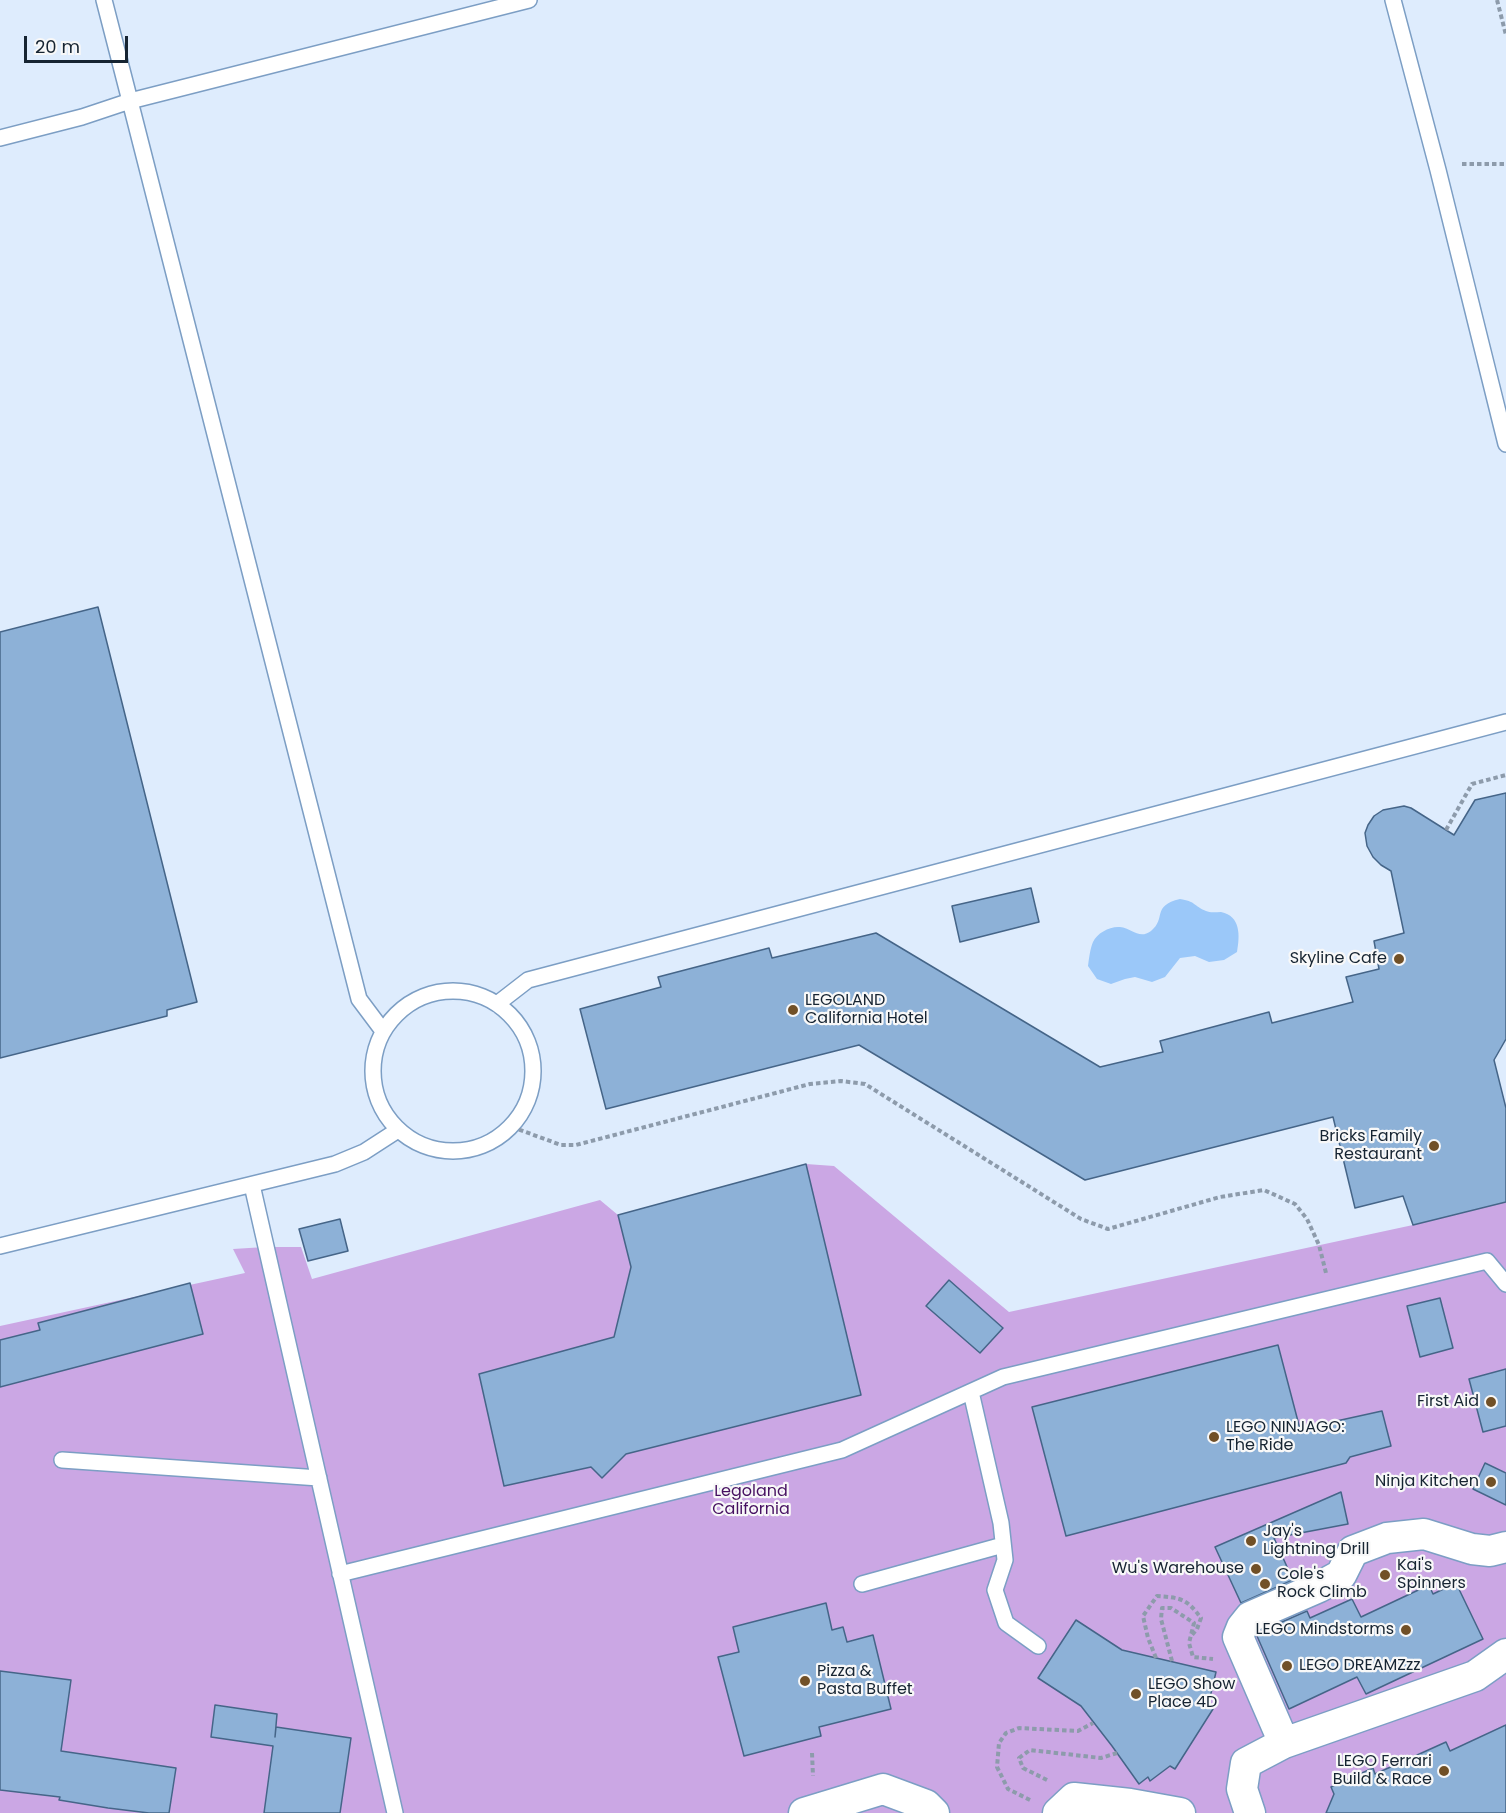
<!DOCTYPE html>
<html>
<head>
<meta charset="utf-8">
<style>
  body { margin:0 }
  #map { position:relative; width:1506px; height:1813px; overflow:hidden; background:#deecfd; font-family:Poppins,sans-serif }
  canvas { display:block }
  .scale { position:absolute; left:24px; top:36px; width:104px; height:27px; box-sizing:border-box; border:3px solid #162432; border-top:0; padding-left:8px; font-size:18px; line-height:21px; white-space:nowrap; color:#162432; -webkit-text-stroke:4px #f8f8f8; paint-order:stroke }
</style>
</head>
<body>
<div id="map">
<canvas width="1506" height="1813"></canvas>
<div class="scale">20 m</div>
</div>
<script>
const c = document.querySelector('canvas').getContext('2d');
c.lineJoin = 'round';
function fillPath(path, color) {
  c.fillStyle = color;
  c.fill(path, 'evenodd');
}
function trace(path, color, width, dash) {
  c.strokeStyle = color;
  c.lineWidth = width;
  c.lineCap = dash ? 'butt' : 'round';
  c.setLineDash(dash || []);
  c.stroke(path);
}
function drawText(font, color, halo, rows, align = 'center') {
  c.font = font + ' Poppins,sans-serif';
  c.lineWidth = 4.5;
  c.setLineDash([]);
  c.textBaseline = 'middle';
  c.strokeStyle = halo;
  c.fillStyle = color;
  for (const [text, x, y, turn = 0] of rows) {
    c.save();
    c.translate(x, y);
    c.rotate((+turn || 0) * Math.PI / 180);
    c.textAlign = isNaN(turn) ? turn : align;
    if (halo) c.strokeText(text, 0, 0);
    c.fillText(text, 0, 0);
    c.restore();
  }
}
fillPath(new Path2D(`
  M 806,1164 L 834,1166 L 1009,1312 L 1413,1225 L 1506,1202 L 1506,1813 L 0,1813 L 0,1326 L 245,1273 L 233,1249 L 265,1247 L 301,1247 L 312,1279 L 600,1200 L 618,1215 Z`), '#cba7e4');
fillPath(new Path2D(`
  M 1180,899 C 1195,901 1194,906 1206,911 C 1210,913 1216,912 1221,912 C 1241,916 1240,936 1237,952 L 1224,960 L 1209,962 L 1195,956 L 1180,958 L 1165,977 L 1152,982 L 1135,977 L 1125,979 L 1111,984 L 1097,979 L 1088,966 C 1089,959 1090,949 1093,942 C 1097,933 1110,926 1120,927 C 1132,928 1139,940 1151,931 C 1167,918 1151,906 1180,899 Z`), '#9bc8f9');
const building = new Path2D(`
  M 98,607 L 197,1002 L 167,1010 L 167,1016 L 0,1058 L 0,632 Z
  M 1506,793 L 1506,1039 L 1494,1060 L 1506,1108 L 1506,1202 L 1413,1225 L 1403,1196 L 1355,1208 L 1333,1117 L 1085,1180 L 859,1045 L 606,1109 L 580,1009 L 661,987 L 658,977 L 769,948 L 772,958 L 876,933 L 1100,1067 L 1163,1052 L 1160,1041 L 1269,1012 L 1272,1023 L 1353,1002 L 1346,977 L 1379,969 L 1374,941 L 1404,933 L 1391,871 L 1381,865 L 1373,857 L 1367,846 L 1365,833 L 1368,825 L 1374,816 L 1383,810 L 1404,806 L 1411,808 L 1454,835 L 1475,800 Z
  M 1031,888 L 1039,922 L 960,942 L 952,906 Z
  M 806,1164 L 861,1395 L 626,1454 L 602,1478 L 591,1467 L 504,1486 L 479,1374 L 614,1337 L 631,1267 L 618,1215 Z
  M 340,1219 L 348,1251 L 308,1261 L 299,1229 Z
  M 949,1280 L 1003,1328 L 980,1353 L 926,1306 Z
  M 190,1283 L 203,1334 L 0,1387 L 0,1340 L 40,1330 L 38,1323 Z
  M 1440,1298 L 1453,1348 L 1420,1357 L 1407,1306 Z
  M 1278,1345 L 1300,1429 L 1382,1411 L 1391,1446 L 1350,1457 L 1346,1463 L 1066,1536 L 1032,1407 Z
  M 1506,1369 L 1506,1426 L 1483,1432 L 1469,1379 Z
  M 1485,1463 L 1506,1473 L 1506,1505 L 1473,1489 Z
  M 1341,1492 L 1348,1524 L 1274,1538 L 1293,1580 L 1241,1603 L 1215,1547 Z
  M 1456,1583 L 1483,1639 L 1366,1694 L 1357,1677 L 1289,1709 L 1257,1636 L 1261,1631 L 1307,1611 L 1310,1618 L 1352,1599 L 1361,1617 L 1429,1585 L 1433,1594 Z
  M 826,1603 L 832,1630 L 843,1627 L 847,1642 L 873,1635 L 891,1709 L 819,1727 L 821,1736 L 744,1756 L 718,1657 L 739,1652 L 733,1627 Z
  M 1076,1620 L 1122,1650 L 1216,1672 L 1208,1706 L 1213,1709 L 1175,1769 L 1170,1766 L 1150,1781 L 1148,1777 L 1139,1784 L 1112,1746 L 1081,1706 L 1038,1678 Z
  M 0,1671 L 71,1680 L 61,1751 L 176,1768 L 169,1813 L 149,1813 L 108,1808 L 59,1800 L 60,1797 L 0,1790 Z
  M 215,1705 L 277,1714 L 275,1737 L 276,1727 L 351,1738 L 340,1813 L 264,1813 L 273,1746 L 211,1737 Z
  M 1506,1725 L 1506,1813 L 1326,1813 L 1334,1794 L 1331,1787 L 1373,1768 L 1375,1774 L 1446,1742 L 1450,1751 Z`);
fillPath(building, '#8db1d7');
trace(building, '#456588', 1.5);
const lane = new Path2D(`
  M 1393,0 L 1438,170 L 1506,444
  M 0,138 L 82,117 L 130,101 L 104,0
  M373 1071a80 80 0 1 1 160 0a80 80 0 1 1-160 0Z
  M 497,1004 L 528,980 L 1506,722
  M 383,1031 L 359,999 L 130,101 L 529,0
  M 252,1185 L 395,1813
  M 0,1246 L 335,1164 L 364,1152 L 398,1130
  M 971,1392 L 1001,1523 L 1005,1560 L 995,1590 L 1006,1623 L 1038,1646
  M 62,1460 L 319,1478
  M 340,1574 L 842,1450 L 1003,1377 L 1487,1261 L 1506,1284
  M 862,1584 L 1003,1545`);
const street = new Path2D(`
  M 1284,1743 L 1238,1637 L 1242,1627 L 1250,1617 L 1319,1587 L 1341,1575 L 1353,1551 L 1387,1538 L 1424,1534 L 1472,1549 L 1490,1551 L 1506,1547
  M 804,1813 L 883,1789 L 926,1805 L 934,1813
  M 1058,1813 L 1074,1798 L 1130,1804 L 1180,1813
  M 1250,1813 L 1242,1789 L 1246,1763 L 1284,1743 L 1475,1676 L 1506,1654`);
trace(lane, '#7c9ec4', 18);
trace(street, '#7c9ec4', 33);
trace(new Path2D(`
  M 1497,0 L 1506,35
  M 1462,164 L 1506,164
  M 1446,830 L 1472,784 L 1506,775
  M 512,1127 L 561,1145 L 576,1145 L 810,1084 L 841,1081 L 865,1084 L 1081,1219 L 1108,1229 L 1220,1197 L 1264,1190 L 1295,1204 L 1307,1219 L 1319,1245 L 1326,1273
  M 1156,1658 L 1148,1638 L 1143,1616 L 1157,1596 C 1181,1598 1186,1598 1201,1618 L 1197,1629 L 1192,1635
  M 1172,1661 L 1161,1619 L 1162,1608 L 1171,1608 L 1194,1623 L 1189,1643 L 1193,1657 L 1213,1659
  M 812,1753 L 813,1776
  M 1047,1780 L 1023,1768 L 1019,1758 L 1030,1750 L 1101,1758 L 1117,1753
  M 1030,1800 L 1008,1789 L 997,1767 L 999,1743 L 1006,1733 L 1019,1728 L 1078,1731 L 1093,1723`), '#8d9bab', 4, [4.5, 3]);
trace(lane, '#fff', 15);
trace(street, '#fff', 30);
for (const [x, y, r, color] of [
  [1399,959,6,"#715027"],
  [793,1010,6,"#715027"],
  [1434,1146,6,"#715027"],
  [1491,1402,6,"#715027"],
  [1214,1437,6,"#715027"],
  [1491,1482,6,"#715027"],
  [1251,1541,6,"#715027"],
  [1256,1569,6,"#715027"],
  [1385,1575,6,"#715027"],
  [1265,1584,6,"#715027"],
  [1406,1630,6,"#715027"],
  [1287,1666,6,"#715027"],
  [805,1681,6,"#715027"],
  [1136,1694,6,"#715027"],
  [1444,1771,6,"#715027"]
]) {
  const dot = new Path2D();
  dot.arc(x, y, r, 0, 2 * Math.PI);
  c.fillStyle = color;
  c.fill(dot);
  trace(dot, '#f8f8f8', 2);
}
drawText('16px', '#162432', '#f8f8f8', [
  ["Skyline Cafe",1387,959,"right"],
  ["LEGOLAND",805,1001],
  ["California Hotel",805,1019],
  ["Bricks Family",1422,1137,"right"],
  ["Restaurant",1422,1155,"right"],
  ["First Aid",1479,1402,"right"],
  ["LEGO NINJAGO:",1226,1428],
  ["The Ride",1226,1446],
  ["Ninja Kitchen",1479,1482,"right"],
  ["Jay's",1263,1532],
  ["Lightning Drill",1263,1550],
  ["Kai's",1397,1566],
  ["Spinners",1397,1584],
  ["Wu's Warehouse",1244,1569,"right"],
  ["Cole's",1277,1575],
  ["Rock Climb",1277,1593],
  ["LEGO Mindstorms",1394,1630,"right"],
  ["LEGO DREAMZzz",1299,1666],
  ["Pizza &",817,1672],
  ["Pasta Buffet",817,1690],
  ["LEGO Show",1148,1685],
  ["Place 4D",1148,1703],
  ["LEGO Ferrari",1432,1762,"right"],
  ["Build & Race",1432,1780,"right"]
], 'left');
drawText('16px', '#461061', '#f8f8f8', [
  ["Legoland",751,1492],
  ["California",751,1510]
]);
</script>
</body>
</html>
